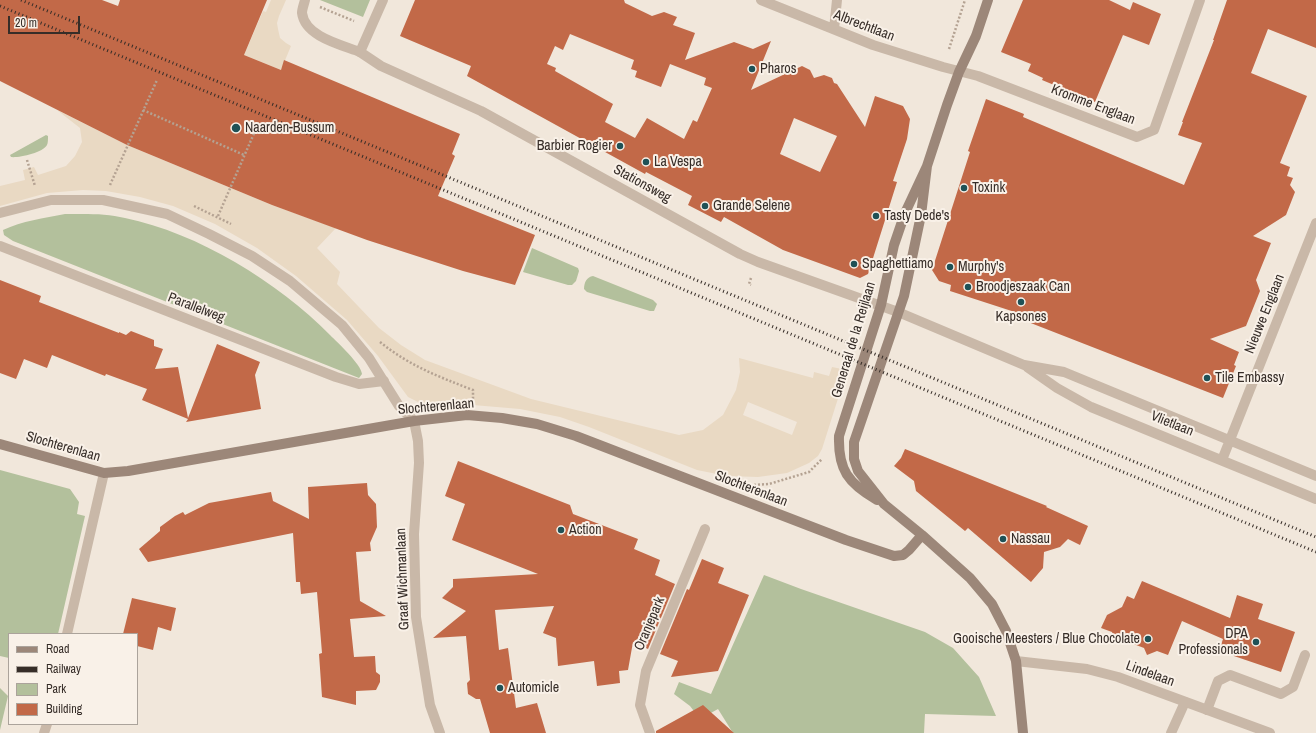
<!DOCTYPE html>
<html>
<head>
<meta charset="utf-8">
<style>
  body { margin:0 }
  #map { position:relative; width:1316px; height:733px; overflow:hidden; background:#f1e7db; font-family:"Archivo Narrow",sans-serif }
  canvas { display:block }
  .legend { position:absolute; left:8px; top:633px; width:130px; height:92px; box-sizing:border-box; background:#f9f1e8; border:1px solid #aba39b; margin:0; padding:5px 7px; list-style:none; font-size:12px; color:#362d28 }
  .legend li { display:flex; align-items:center; gap:8px; height:20px }
  .legend b { width:20px; border:1px solid #aba39b }
  .scale { position:absolute; left:8px; top:16px; width:72px; height:18px; box-sizing:border-box; border:2px solid #362d28; border-top:0; padding-left:5px; font-size:12px; line-height:14px; white-space:nowrap; color:#362d28; -webkit-text-stroke:3px #f9f1e8; paint-order:stroke }
</style>
</head>
<body>
<div id="map">
<canvas width="1316" height="733"></canvas>
<ul class="legend">
<li><b style="height:5px;background:#9c8779"></b>Road</li>
<li><b style="height:5px;background:#362d28"></b>Railway</li>
<li><b style="height:11px;background:#b3c09c"></b>Park</li>
<li><b style="height:11px;background:#c26948"></b>Building</li>
</ul>
<div class="scale">20 m</div>
</div>
<script>
const c = document.querySelector('canvas').getContext('2d');
c.lineJoin = 'round';
function fillPath(path, color) {
  c.fillStyle = color;
  c.fill(path, 'evenodd');
}
function trace(path, color, width, dash) {
  c.strokeStyle = color;
  c.lineWidth = width;
  c.lineCap = dash ? 'butt' : 'round';
  c.setLineDash(dash || []);
  c.stroke(path);
}
function drawText(font, color, halo, rows, align = 'center') {
  c.font = font + ' "Archivo Narrow",sans-serif';
  c.lineWidth = 4;
  c.setLineDash([]);
  c.textBaseline = 'middle';
  c.strokeStyle = halo;
  c.fillStyle = color;
  for (const [text, x, y, turn = 0] of rows) {
    c.save();
    c.translate(x, y);
    c.rotate((+turn || 0) * Math.PI / 180);
    c.textAlign = isNaN(turn) ? turn : align;
    if (halo) c.strokeText(text, 0, 0);
    c.fillText(text, 0, 0);
    c.restore();
  }
}
fillPath(new Path2D(`
  M 320,0 L 370,0 L 363,17 Z
  M 46,135 L 48,136 C 48,139 48,143 47,145 C 43,153 18,158 11,157 L 10,155 Z
  M 65,214 C 85,214 106,213 125,218 C 198,233 278,282 330,335 C 338,343 361,364 362,374 L 359,378 L 13,241 L 4,235 L 3,230 C 22,221 44,218 65,214 Z
  M 532,248 L 578,268 L 579,271 L 576,281 L 572,285 L 568,285 L 523,272 Z
  M 593,276 L 653,300 L 657,304 L 654,311 L 650,311 L 587,292 L 584,289 C 584,282 587,277 593,276 Z
  M 0,470 L 70,489 L 79,502 L 77,514 L 85,516 L 58,634 L 9,634 L 9,658 L 0,656 Z
  M 764,575 L 801,589 L 925,632 L 953,648 L 979,677 L 996,716 L 925,714 L 924,733 L 733,733 L 718,709 L 700,719 L 690,706 L 674,694 L 679,682 L 711,694 Z
  M 0,688 L 8,696 L 0,730 Z`), '#b3c09c');
fillPath(new Path2D(`
  M 271,0 L 286,0 L 279,16 L 277,23 L 278,29 L 280,38 L 286,43 L 291,46 L 281,70 L 244,55 L 263,11 L 266,12 Z
  M 57,110 L 127,145 L 272,205 L 336,228 L 317,248 L 340,272 L 337,284 L 379,328 L 401,345 L 425,360 L 531,399 L 679,435 L 703,430 L 723,415 L 736,390 L 740,372 L 739,358 L 813,378 L 814,372 L 829,376 L 832,367 L 847,370 L 822,449 L 818,456 L 809,463 L 787,473 L 758,477 L 727,476 L 697,470 L 589,427 L 560,417 L 520,409 L 473,405 L 442,408 L 424,405 L 408,397 L 378,356 L 347,320 L 296,276 L 257,248 L 215,224 L 173,206 L 140,197 L 106,191 L 83,190 L 47,193 L 0,206 L 0,186 L 25,180 L 23,170 L 34,167 L 38,175 L 66,166 L 75,156 L 82,142 L 80,128 ZM 748,402 L 797,422 L 792,435 L 743,415 Z`), '#e9d9c3');
fillPath(new Path2D(`
  M 0,0 L 102,0 L 118,6 L 120,0 L 267,0 L 244,55 L 281,70 L 284,60 L 460,134 L 452,154 L 455,156 L 438,196 L 535,235 L 515,285 L 463,271 L 367,240 L 272,205 L 127,145 L 0,81 Z
  M 415,0 L 624,0 L 625,3 L 652,16 L 664,12 L 677,17 L 673,25 L 695,33 L 685,60 L 734,42 L 753,49 L 771,41 L 751,90 L 802,66 L 810,70 L 814,78 L 824,75 L 832,78 L 834,83 L 837,84 L 865,127 L 875,96 L 903,106 L 910,119 L 907,139 L 893,181 L 897,182 L 868,274 L 860,278 L 783,250 L 724,217 L 721,222 L 688,205 L 692,196 L 646,172 L 645,174 L 467,76 L 471,66 L 400,36 ZM 570,34 L 634,60 L 631,69 L 637,71 L 635,77 L 661,87 L 670,64 L 706,78 L 704,85 L 712,88 L 697,122 L 693,120 L 684,139 L 647,118 L 635,138 L 605,122 L 613,104 L 555,71 L 556,68 L 547,64 L 555,46 L 563,50 ZM 794,118 L 837,136 L 820,172 L 780,154 Z
  M 1023,0 L 1109,0 L 1130,10 L 1133,2 L 1161,14 L 1149,45 L 1123,35 L 1095,102 L 1042,80 L 1043,78 L 1028,71 L 1031,64 L 1001,52 Z
  M 1227,0 L 1316,0 L 1316,48 L 1268,29 L 1251,73 L 1307,96 L 1280,163 L 1290,167 L 1287,176 L 1293,178 L 1290,185 L 1295,192 L 1286,215 L 1253,236 L 1271,243 L 1256,280 L 1260,291 L 1246,326 L 1210,339 L 1239,352 L 1234,365 L 1236,366 L 1223,398 L 1023,320 L 1024,315 L 950,291 L 951,285 L 939,281 L 932,270 L 970,152 L 968,151 L 986,99 L 1024,114 L 1023,117 L 1184,185 L 1202,143 L 1178,135 L 1183,122 L 1182,122 L 1214,40 L 1213,40 Z
  M 0,280 L 41,296 L 39,302 L 119,333 L 119,332 L 126,335 L 131,331 L 154,340 L 154,346 L 163,349 L 155,369 L 178,367 L 188,418 L 217,344 L 260,362 L 255,375 L 261,409 L 186,422 L 188,419 L 142,400 L 147,389 L 106,374 L 105,376 L 52,355 L 47,368 L 24,359 L 16,379 L 0,373 Z
  M 905,449 L 1047,506 L 1046,507 L 1088,526 L 1080,545 L 1068,539 L 1060,547 L 1044,552 L 1043,568 L 1031,582 L 968,528 L 965,531 L 916,491 L 914,481 L 894,466 L 901,458 Z
  M 458,461 L 570,505 L 573,514 L 638,539 L 634,549 L 660,560 L 655,575 L 675,584 L 648,649 L 633,642 L 628,670 L 619,671 L 620,683 L 597,686 L 594,661 L 558,666 L 556,638 L 543,633 L 554,606 L 495,610 L 499,650 L 508,648 L 516,708 L 537,703 L 546,733 L 490,733 L 480,699 L 476,699 L 468,694 L 467,683 L 470,680 L 466,636 L 433,638 L 466,611 L 442,598 L 453,587 L 453,579 L 538,574 L 452,540 L 465,504 L 445,496 Z
  M 367,483 L 368,495 L 376,504 L 377,527 L 370,543 L 371,551 L 356,552 L 360,601 L 386,616 L 350,619 L 354,657 L 375,656 L 376,672 L 380,675 L 380,682 L 376,690 L 356,691 L 356,705 L 322,697 L 319,654 L 322,653 L 317,592 L 301,594 L 300,582 L 296,582 L 293,533 L 148,562 L 139,549 L 160,531 L 160,527 L 175,516 L 183,512 L 185,515 L 209,503 L 271,492 L 273,501 L 309,519 L 308,487 Z
  M 702,559 L 724,568 L 718,583 L 749,595 L 718,671 L 671,677 L 678,661 L 660,654 L 687,589 L 689,590 Z
  M 1142,581 L 1230,618 L 1237,595 L 1263,604 L 1258,619 L 1295,632 L 1281,672 L 1231,655 L 1233,648 L 1221,645 L 1223,639 L 1182,621 L 1168,655 L 1157,651 L 1147,655 L 1144,648 L 1123,640 L 1116,643 L 1112,632 L 1101,628 L 1107,615 L 1122,607 L 1127,596 L 1134,599 Z
  M 132,598 L 176,608 L 171,631 L 158,627 L 153,650 L 137,646 L 137,634 L 123,634 Z
  M 703,705 L 734,733 L 656,733 L 656,731 Z`), '#c26948');
trace(new Path2D(`
  M 320,7 L 354,21
  M 949,49 L 965,0
  M 143,110 L 244,155
  M 27,160 L 35,186
  M 110,185 L 157,80
  M 194,206 L 231,224
  M 218,216 L 259,122
  M 751,278 L 749,284 L 751,285
  M 380,342 C 410,366 437,376 473,390 L 473,399
  M 754,485 L 769,484 L 809,472 L 822,459`), '#b4a292', 2.5, [2, 2]);
trace(new Path2D(`
  M 305,0 C 304,4 302,9 302,13 C 305,37 342,45 360,52
  M 0,213 L 51,200 L 103,200 L 167,214 L 209,234 L 252,256 L 290,281 L 342,325 L 369,358 L 399,406 L 414,421
  M 1207,710 L 1218,681 L 1230,675 L 1281,694 L 1293,687 L 1305,655
  M 650,733 L 640,705 L 646,671 L 705,529
  M 1171,733 L 1185,702`), '#c9b8a8', 10);
trace(new Path2D(`
  M 383,0 L 360,52 L 381,66 L 481,111 L 740,254 L 758,262 L 898,312 L 1024,365 L 1064,372 L 1316,476
  M 761,0 L 873,45 L 943,67 L 978,76 L 1137,137 L 1154,130 L 1200,0
  M 834,29 L 837,0
  M 0,246 L 336,377 L 359,384 L 384,381
  M 1027,367 L 1057,388 L 1091,407 L 1316,499
  M 414,421 L 418,441 L 419,463 L 414,534 L 416,617 L 430,705 L 440,733
  M 1222,460 L 1316,223
  M 67,634 L 104,473
  M 1016,661 L 1087,669 L 1118,677 L 1270,733
  M 44,733 L 47,724`), '#c9b8a8', 10);
trace(new Path2D(`
  M 927,166 L 921,215 L 904,296 L 854,442 L 854,459 L 858,471 L 884,504 L 922,535 L 970,578 L 992,604 L 1006,631 L 1016,661 L 1023,733
  M 0,444 L 104,473 L 128,471 L 414,421 L 467,415 L 502,418 L 537,424 L 576,436 L 846,540 L 894,556 L 903,555 L 909,550 L 922,535
  M 877,500 C 848,483 838,470 839,436 L 881,305 L 894,245 L 905,213 L 927,166 L 947,105 L 959,72 L 976,36 L 988,0`), '#9c8779', 10);
trace(new Path2D(`
  M 21,0 L 1316,537
  M 0,6 L 1316,552`), '#362d28', 3, [1, 3]);
for (const [x, y, r, color] of [
  [752,69,4,"#1f5156"],
  [236,128,5,"#1f5156"],
  [620,146,4,"#1f5156"],
  [646,162,4,"#1f5156"],
  [964,188,4,"#1f5156"],
  [705,206,4,"#1f5156"],
  [876,216,4,"#1f5156"],
  [854,264,4,"#1f5156"],
  [950,267,4,"#1f5156"],
  [968,287,4,"#1f5156"],
  [1021,302,4,"#1f5156"],
  [1207,378,4,"#1f5156"],
  [561,530,4,"#1f5156"],
  [1003,539,4,"#1f5156"],
  [1148,639,4,"#1f5156"],
  [1256,642,4,"#1f5156"],
  [500,688,4,"#1f5156"]
]) {
  const dot = new Path2D();
  dot.arc(x, y, r, 0, 2 * Math.PI);
  c.fillStyle = color;
  c.fill(dot);
  trace(dot, '#f9f1e8', 1.5);
}
drawText('14px', '#362d28', '#f9f1e8', [
  ["Albrechtlaan",864,26,21],
  ["Kromme Englaan",1093,105,21],
  ["Stationsweg",642,184,29],
  ["Parallelweg",196,308,21],
  ["Nieuwe Englaan",1265,314,-68],
  ["Generaal de la Reijlaan",854,340,-73],
  ["Slochterenlaan",436,407,-5],
  ["Vlietlaan",1172,424,22],
  ["Slochterenlaan",63,447,16],
  ["Slochterenlaan",751,489,21],
  ["Graaf Wichmanlaan",403,579,-92],
  ["Oranjepark",650,624,-67],
  ["Lindelaan",1150,674,20]
]);
drawText('14px', '#362d28', '#f9f1e8', [
  ["Pharos",760,69],
  ["Naarden-Bussum",245,128],
  ["Barbier Rogier",612,146,"right"],
  ["La Vespa",654,162],
  ["Toxink",972,188],
  ["Grande Selene",713,206],
  ["Tasty Dede's",884,216],
  ["Spaghettiamo",862,264],
  ["Murphy's",958,267],
  ["Broodjeszaak Can",976,287],
  ["Kapsones",1021,317,"center"],
  ["Tile Embassy",1215,378],
  ["Action",569,530],
  ["Nassau",1011,539],
  ["DPA",1248,634,"right"],
  ["Professionals",1248,650,"right"],
  ["Gooische Meesters / Blue Chocolate",1140,639,"right"],
  ["Automicle",508,688]
], 'left');
</script>
</body>
</html>
